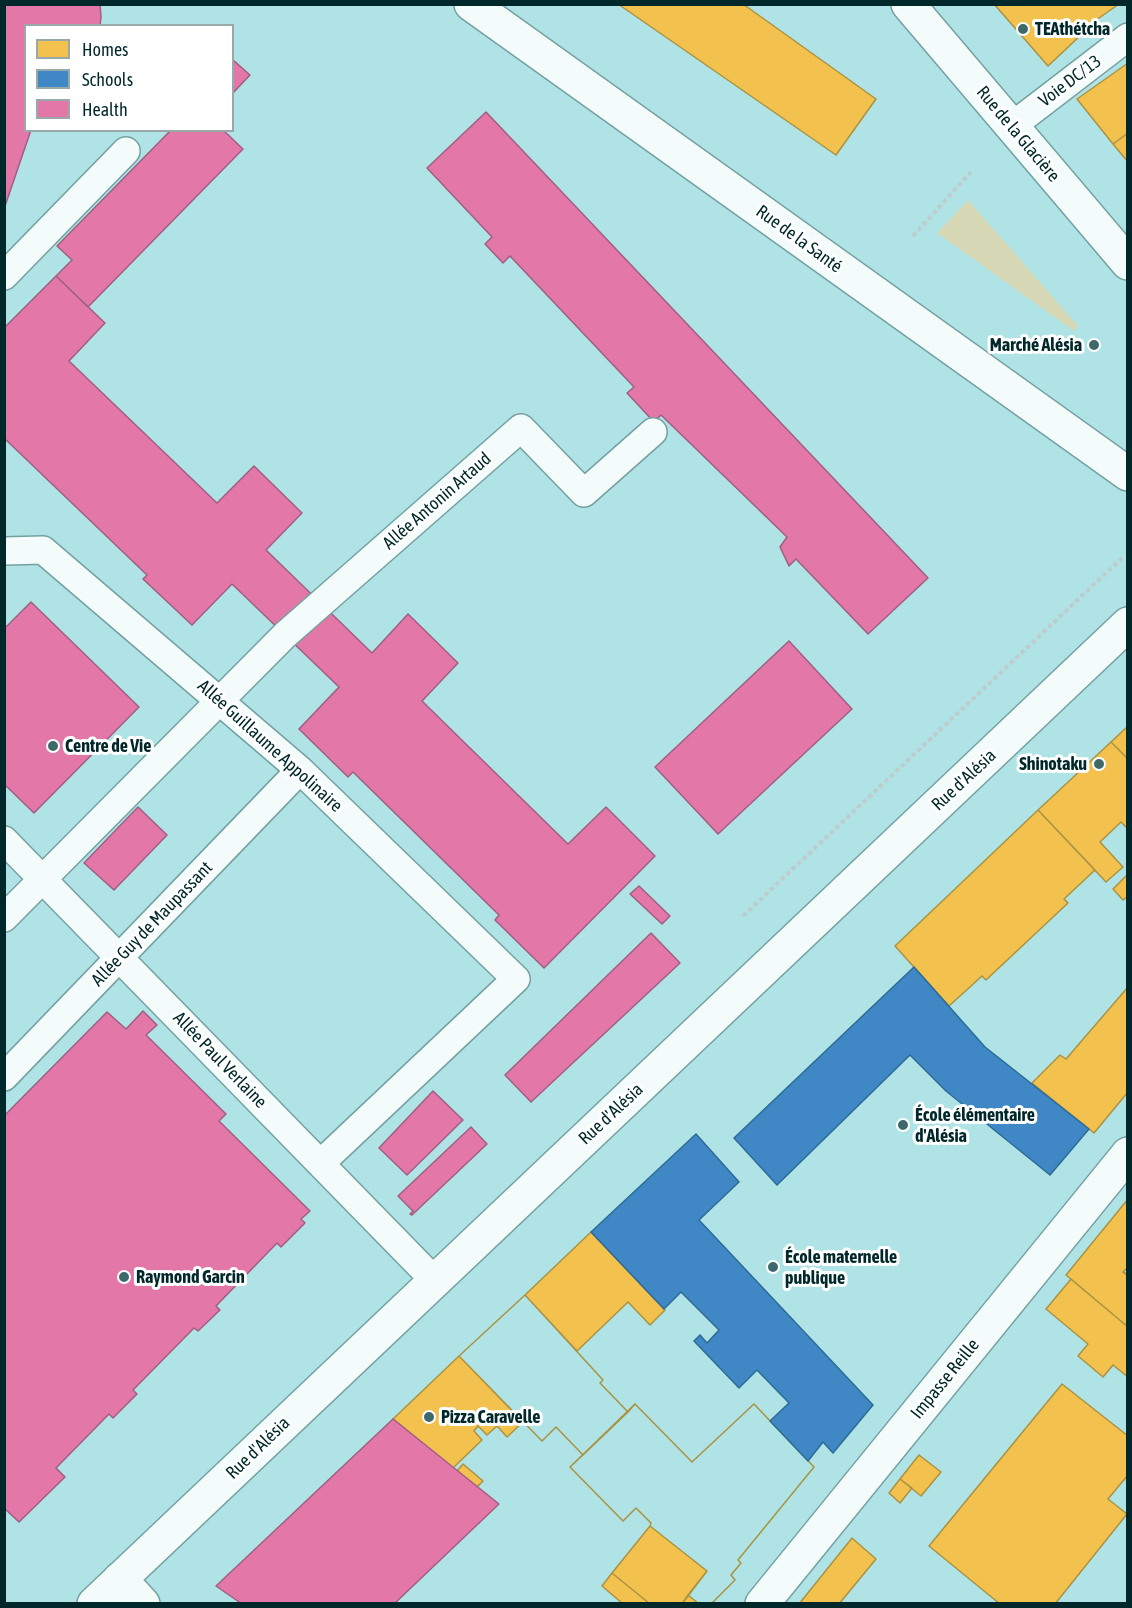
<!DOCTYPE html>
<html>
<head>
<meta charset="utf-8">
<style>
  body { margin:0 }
  #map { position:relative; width:1132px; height:1608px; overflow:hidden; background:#b0e3e5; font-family:"Asap Condensed",sans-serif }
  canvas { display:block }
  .frame { position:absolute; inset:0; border:6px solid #00282a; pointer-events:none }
  .legend { position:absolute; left:24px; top:24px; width:210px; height:108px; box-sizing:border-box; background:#fff; border:2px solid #99a9aa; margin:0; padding:8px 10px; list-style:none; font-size:18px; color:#00282a }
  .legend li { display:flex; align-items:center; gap:12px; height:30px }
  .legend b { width:30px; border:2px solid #99a9aa }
</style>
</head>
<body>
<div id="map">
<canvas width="1132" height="1608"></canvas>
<div class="frame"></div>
<ul class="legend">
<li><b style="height:16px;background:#f2c14e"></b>Homes</li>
<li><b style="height:16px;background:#3f88c5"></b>Schools</li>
<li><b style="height:16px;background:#e377a8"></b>Health</li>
</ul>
</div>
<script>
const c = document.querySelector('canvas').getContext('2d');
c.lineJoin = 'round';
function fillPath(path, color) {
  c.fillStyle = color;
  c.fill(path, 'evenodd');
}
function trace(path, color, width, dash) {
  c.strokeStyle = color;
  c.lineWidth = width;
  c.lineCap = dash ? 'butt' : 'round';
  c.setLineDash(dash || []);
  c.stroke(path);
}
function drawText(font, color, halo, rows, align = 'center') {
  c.font = font + ' "Asap Condensed",sans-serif';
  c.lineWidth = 6;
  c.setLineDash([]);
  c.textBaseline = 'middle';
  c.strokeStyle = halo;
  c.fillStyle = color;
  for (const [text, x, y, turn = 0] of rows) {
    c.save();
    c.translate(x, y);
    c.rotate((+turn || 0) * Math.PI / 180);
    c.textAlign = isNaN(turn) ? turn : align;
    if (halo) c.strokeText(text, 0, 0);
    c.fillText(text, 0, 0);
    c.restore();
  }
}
fillPath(new Path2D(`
  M 968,200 L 1078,326 L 1074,331 L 937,233 Z`), '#d6d7b4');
const homes = new Path2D(`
  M 618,4 L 743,4 L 876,99 L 836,155 Z
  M 994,4 L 1119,4 L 1099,18 L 1048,66 Z
  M 1128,63 L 1128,133 L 1113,144 L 1077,99 Z
  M 1128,133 L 1128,162 L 1113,144 Z
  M 1128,726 L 1128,759 L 1111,742 Z
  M 1111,742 L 1128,759 L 1128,829 L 1121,822 L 1100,842 L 1123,867 L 1106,882 L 1038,810 Z
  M 1038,810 L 1095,870 L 1064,899 L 1068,903 L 986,980 L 982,976 L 949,1006 L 895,946 Z
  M 1128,874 L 1128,896 L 1123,900 L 1113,889 Z
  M 1128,987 L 1128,1092 L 1094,1133 L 1032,1083 L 1060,1055 L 1066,1059 Z
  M 1128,1199 L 1128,1267 L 1123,1272 L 1128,1275 L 1128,1327 L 1066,1275 Z
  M 591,1232 L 665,1310 L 650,1325 L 628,1302 L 577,1351 L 525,1295 Z
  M 1071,1279 L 1128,1327 L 1128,1377 L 1113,1365 L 1103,1377 L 1078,1356 L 1088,1344 L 1046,1309 Z
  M 525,1295 L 603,1380 L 600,1383 L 628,1412 L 635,1404 L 692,1462 L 754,1404 L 814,1467 L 738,1560 L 741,1563 L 731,1575 L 735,1580 L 711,1604 L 699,1604 L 688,1595 L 707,1571 L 650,1526 L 651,1523 L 636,1508 L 623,1521 L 570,1467 L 583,1455 L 556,1427 L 542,1441 L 459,1356 Z
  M 525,1295 L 603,1380 L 600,1383 L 628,1412 L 583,1455 L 556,1427 L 542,1441 L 459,1356 Z
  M 459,1356 L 523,1422 L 507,1437 L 497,1426 L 487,1435 L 478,1426 L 474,1431 L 482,1440 L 453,1468 L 393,1419 Z
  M 1062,1384 L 1128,1436 L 1128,1475 L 1108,1499 L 1127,1514 L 1055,1604 L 1000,1604 L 929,1546 Z
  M 635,1404 L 692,1462 L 754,1404 L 814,1467 L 738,1560 L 741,1563 L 731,1575 L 735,1580 L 711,1604 L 699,1604 L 688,1595 L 707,1571 L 650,1526 L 651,1523 L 636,1508 L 623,1521 L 570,1467 Z
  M 919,1455 L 941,1472 L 921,1496 L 900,1479 Z
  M 463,1464 L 483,1481 L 477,1487 L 457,1471 Z
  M 900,1479 L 912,1488 L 900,1503 L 889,1493 Z
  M 650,1526 L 707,1571 L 682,1604 L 650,1604 L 612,1573 Z
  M 852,1538 L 876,1559 L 839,1604 L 799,1604 Z
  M 612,1573 L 650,1604 L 623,1604 L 602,1586 Z
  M 688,1595 L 699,1604 L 682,1604 Z`);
fillPath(homes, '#f2c14e');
trace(homes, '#a99343', 1.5);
const schools = new Path2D(`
  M 914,967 L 985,1047 L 1089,1129 L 1050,1175 L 946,1091 L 910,1055 L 777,1185 L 734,1138 Z
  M 696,1134 L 739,1182 L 699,1220 L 873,1405 L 833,1453 L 823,1442 L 808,1461 L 770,1421 L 789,1403 L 757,1370 L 739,1388 L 694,1341 L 700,1335 L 707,1343 L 719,1330 L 681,1292 L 664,1309 L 591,1232 Z`);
fillPath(schools, '#3f88c5');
trace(schools, '#2c6b96', 1.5);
const health = new Path2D(`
  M 4,4 L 100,4 L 101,17 L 100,26 L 26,26 L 26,130 L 31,130 L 4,209 Z
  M 232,59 L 250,75 L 232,94 Z
  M 486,112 L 928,578 L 868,634 L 796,559 L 789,566 L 780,547 L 787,537 L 661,415 L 654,422 L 627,393 L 634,387 L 510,256 L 503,263 L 485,244 L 492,237 L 427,168 Z
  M 171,130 L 223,130 L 243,149 L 88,307 L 56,276 L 72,260 L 57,246 Z
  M 56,276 L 105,323 L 69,361 L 217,503 L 254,466 L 302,513 L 266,550 L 372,653 L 408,614 L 458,663 L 422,701 L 568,844 L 606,807 L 655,856 L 544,968 L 495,920 L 499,915 L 353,772 L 348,777 L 299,729 L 339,687 L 232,584 L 192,625 L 143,579 L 147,575 L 4,438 L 4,328 Z
  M 31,602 L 139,707 L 34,813 L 4,784 L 4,629 Z
  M 789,641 L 852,709 L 718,834 L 655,767 Z
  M 138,807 L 167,835 L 114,890 L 84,863 Z
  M 639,886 L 670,916 L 662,924 L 630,894 Z
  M 651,933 L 680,963 L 531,1102 L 505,1075 Z
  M 143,1011 L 157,1025 L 146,1035 L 226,1114 L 219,1121 L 310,1211 L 301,1219 L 305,1223 L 281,1247 L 277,1243 L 216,1306 L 220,1310 L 198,1331 L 194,1328 L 133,1390 L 137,1394 L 113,1418 L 109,1414 L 56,1468 L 65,1477 L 19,1522 L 4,1508 L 4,1116 L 107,1012 L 126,1029 Z
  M 433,1091 L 463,1120 L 407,1175 L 379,1148 Z
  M 471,1127 L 487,1144 L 412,1215 L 410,1214 L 413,1211 L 398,1196 Z
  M 393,1419 L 499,1504 L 394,1604 L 242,1604 L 216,1586 Z`);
fillPath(health, '#e377a8');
trace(health, '#9f5f82', 1.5);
const service = new Path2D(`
  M 1012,126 L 1128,37
  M 4,276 L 126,151
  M 4,551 L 43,550 L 300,770 L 516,979 L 321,1163
  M 4,840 L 435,1281
  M 4,918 L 285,635 L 521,428 L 584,493 L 653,432
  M 4,1077 L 300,770`);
const minor = new Path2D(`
  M 120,1579 L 143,1604
  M 762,1604 L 1128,1154`);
const tertiary = new Path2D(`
  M 471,4 L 1128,474
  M 908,4 L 1128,263`);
const secondary = new Path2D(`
  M 94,1604 L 1128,624`);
trace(service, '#75a0a1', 30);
trace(minor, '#75a0a1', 36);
trace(tertiary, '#75a0a1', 36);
trace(secondary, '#75a0a1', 36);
trace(new Path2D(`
  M 913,236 L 971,172
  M 743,916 L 1122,558`), '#bdcccc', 4, [4.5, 3]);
trace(service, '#f3fbfb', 27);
trace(minor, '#f3fbfb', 33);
trace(tertiary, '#f3fbfb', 33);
trace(secondary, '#f3fbfb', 33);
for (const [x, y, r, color] of [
  [1023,29,6,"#3e696b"],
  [1094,345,6,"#3e696b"],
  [53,746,6,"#3e696b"],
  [1099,764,6,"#3e696b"],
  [903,1125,6,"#3e696b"],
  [773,1267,6,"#3e696b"],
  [124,1277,6,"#3e696b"],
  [429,1417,6,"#3e696b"]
]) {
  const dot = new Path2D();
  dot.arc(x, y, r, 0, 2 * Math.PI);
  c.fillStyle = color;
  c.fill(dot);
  trace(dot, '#fff', 2);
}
drawText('bold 18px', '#00282a', '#fff', [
  ["TEAthétcha",1035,29],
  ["Marché Alésia",1082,345,"right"],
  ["Centre de Vie",65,746],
  ["Shinotaku",1087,764,"right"],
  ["École élémentaire",915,1115],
  ["d'Alésia",915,1136],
  ["École maternelle",785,1257],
  ["publique",785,1278],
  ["Raymond Garcin",136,1277],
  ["Pizza Caravelle",441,1417]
], 'left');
drawText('18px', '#00282a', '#fff', [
  ["Voie DC/13",1070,81,-37],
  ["Rue de la Glacière",1018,134,50],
  ["Rue de la Santé",799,239,36],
  ["Allée Antonin Artaud",437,501,-41],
  ["Allée Guillaume Appolinaire",270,746,42],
  ["Rue d'Alésia",964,780,-43],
  ["Allée Guy de Maupassant",152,924,-46],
  ["Allée Paul Verlaine",220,1060,46],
  ["Rue d'Alésia",611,1114,-43],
  ["Impasse Reille",945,1379,-51],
  ["Rue d'Alésia",258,1448,-44]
]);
</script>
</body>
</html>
